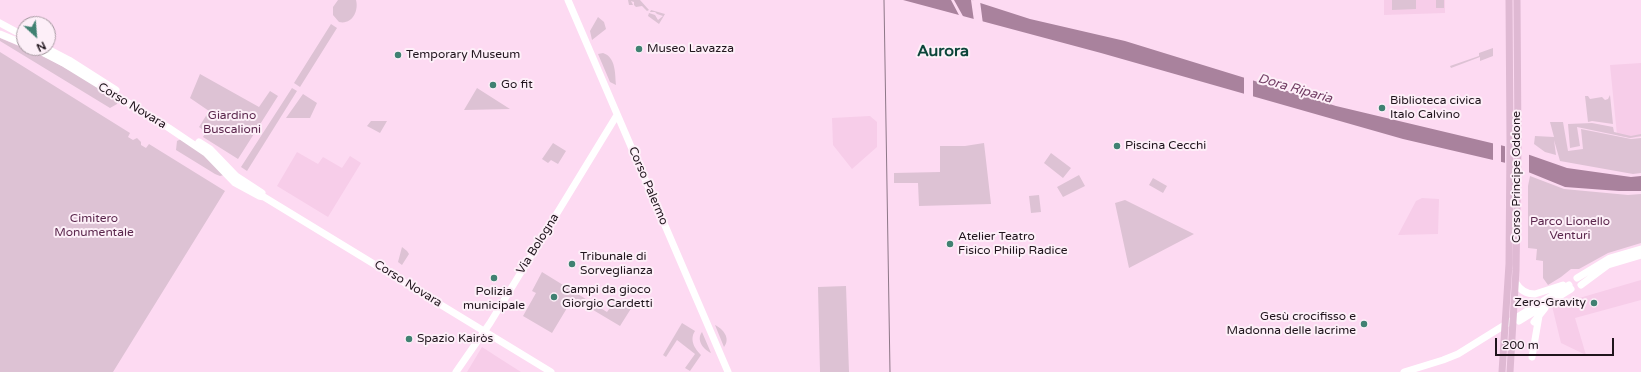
<!DOCTYPE html>
<html>
<head>
<meta charset="utf-8">
<style>
  body { margin:0 }
  #map { position:relative; width:1641px; height:372px; overflow:hidden; background:#fddaf2; font-family:"Varela Round",sans-serif }
  canvas { display:block }
  .north { position:absolute; left:16px; top:16px; width:40px; height:40px; box-sizing:border-box; background:#fdeff8; border:1px solid #a598a0; border-radius:50%; rotate:154deg; font-size:11px; font-weight:700; line-height:16px; text-align:center; color:#20151d }
  .north::after { content:''; display:block; margin:auto; width:14px; height:18px; background:#408172; clip-path:polygon(50% 0,100% 100%,50% 72%,0 100%) }
  .scale { position:absolute; left:1495px; top:338px; width:119px; height:18px; box-sizing:border-box; border:2px solid #20151d; border-top:0; padding-left:5px; font-size:12px; line-height:14px; white-space:nowrap; color:#20151d; -webkit-text-stroke:3px #fdeff8; paint-order:stroke }
</style>
</head>
<body>
<div id="map">
<canvas width="1641" height="372"></canvas>
<div class="north">N</div>
<div class="scale">200 m</div>
</div>
<script>
const c = document.querySelector('canvas').getContext('2d');
c.lineJoin = 'round';
function fillPath(path, color) {
  c.fillStyle = color;
  c.fill(path, 'evenodd');
}
function trace(path, color, width, dash) {
  c.strokeStyle = color;
  c.lineWidth = width;
  c.lineCap = dash ? 'butt' : 'round';
  c.setLineDash(dash || []);
  c.stroke(path);
}
function drawText(font, color, halo, rows, align = 'center') {
  c.font = font + ' "Varela Round",sans-serif';
  c.lineWidth = 4;
  c.setLineDash([]);
  c.textBaseline = 'middle';
  c.strokeStyle = halo;
  c.fillStyle = color;
  for (const [text, x, y, turn = 0] of rows) {
    c.save();
    c.translate(x, y);
    c.rotate((+turn || 0) * Math.PI / 180);
    c.textAlign = isNaN(turn) ? turn : align;
    if (halo) c.strokeText(text, 0, 0);
    c.fillText(text, 0, 0);
    c.restore();
  }
}
fillPath(new Path2D(`
  M 1384,0 L 1445,0 L 1445,13 L 1384,15 Z
  M 1641,63 L 1641,137 L 1630,138 L 1617,135 L 1610,65 Z
  M 870,116 L 877,122 L 877,147 L 852,169 L 833,145 L 832,118 Z
  M 297,152 L 318,164 L 323,157 L 342,168 L 350,156 L 361,163 L 328,217 L 277,186 Z
  M 1422,198 L 1439,199 L 1438,234 L 1398,235 L 1416,201 Z
  M 1641,280 L 1641,300 L 1575,318 L 1586,355 L 1561,343 L 1552,306 Z
  M 482,347 L 499,358 L 521,372 L 467,372 Z`), '#f7cde9');
fillPath(new Path2D(`
  M 338,0 L 356,0 C 359,11 352,25 339,22 L 333,15 L 333,7 Z
  M 628,0 L 640,0 L 649,10 L 647,11 L 642,6 L 636,7 L 634,5 L 634,2 L 631,1 L 633,5 L 629,5 Z
  M 1392,0 L 1416,0 L 1416,9 L 1392,10 Z
  M 1436,0 L 1444,0 L 1444,8 L 1436,8 Z
  M 651,10 L 665,14 L 659,24 L 648,16 L 649,13 L 655,15 L 658,20 L 663,16 L 657,14 L 655,12 L 650,12 Z
  M 598,17 L 604,22 L 606,29 L 592,40 L 590,31 Z
  M 331,24 L 337,28 L 300,87 L 294,83 Z
  M 0,38 L 47,58 L 82,77 L 116,99 L 118,102 L 117,104 L 110,108 L 0,41 Z
  M 1493,48 L 1493,56 L 1480,61 L 1480,57 L 1451,68 L 1450,66 L 1479,56 L 1479,53 Z
  M 0,52 L 130,133 L 128,137 L 133,140 L 137,138 L 141,142 L 141,145 L 146,148 L 149,144 L 225,191 L 113,372 L 0,372 Z
  M 603,53 C 616,57 615,74 616,85 L 610,82 L 598,54 Z
  M 200,74 L 259,107 L 270,91 L 278,96 L 238,159 L 203,137 L 206,132 L 199,127 L 209,111 L 190,98 Z
  M 292,88 L 297,91 L 247,171 L 241,167 Z
  M 477,88 L 510,109 L 464,110 Z
  M 303,94 L 317,103 L 310,118 L 286,118 Z
  M 1610,95 L 1613,124 L 1592,121 L 1588,122 L 1585,96 L 1588,96 L 1590,99 L 1602,97 L 1605,100 L 1608,99 Z
  M 371,121 L 387,121 L 380,133 L 367,126 Z
  M 1550,122 L 1563,122 L 1568,151 L 1583,149 L 1581,129 L 1631,139 L 1641,138 L 1641,173 L 1633,174 L 1560,161 L 1554,140 L 1556,155 L 1545,152 L 1534,144 L 1535,136 L 1554,137 Z
  M 1592,123 L 1613,127 L 1614,132 L 1631,136 L 1641,134 L 1641,136 L 1630,138 L 1577,127 L 1580,146 L 1570,148 L 1568,124 Z
  M 181,139 L 201,151 L 224,175 L 220,176 L 215,174 L 176,150 L 177,141 Z
  M 553,143 L 566,151 L 558,164 L 551,160 L 548,163 L 542,159 Z
  M 984,143 L 991,204 L 919,206 L 918,183 L 894,183 L 894,173 L 940,172 L 940,146 L 965,146 Z
  M 1051,153 L 1071,168 L 1063,178 L 1044,163 Z
  M 1079,175 L 1085,186 L 1063,197 L 1057,187 Z
  M 1530,176 L 1564,189 L 1628,195 L 1641,194 L 1641,243 L 1608,253 L 1579,269 L 1571,269 L 1561,277 L 1548,285 L 1543,278 L 1543,261 L 1536,260 L 1537,249 L 1528,248 L 1528,186 Z
  M 1153,178 L 1167,186 L 1163,193 L 1149,185 Z
  M 1039,195 L 1041,212 L 1031,213 L 1029,196 Z
  M 1125,200 L 1194,234 L 1129,268 L 1115,203 Z
  M 402,247 L 407,251 L 409,254 L 402,265 L 398,262 Z
  M 542,272 L 607,312 L 615,301 L 619,304 L 622,301 L 632,307 L 620,326 L 573,298 L 552,333 L 523,316 L 536,293 L 532,291 Z
  M 846,286 L 849,372 L 820,372 L 818,287 Z
  M 682,323 L 695,331 C 689,340 695,349 701,355 L 690,371 L 685,368 L 695,354 L 677,340 L 666,357 L 663,355 Z
  M 715,325 C 723,329 731,338 724,347 Z
  M 702,332 L 711,353 C 703,349 696,340 702,332 Z`), '#ddc2d4');
fillPath(new Path2D(`
  M 903,0 L 971,0 L 1030,19 L 1125,41 L 1336,106 L 1504,146 L 1567,168 L 1631,177 L 1641,176 L 1641,191 L 1619,191 L 1565,187 L 1506,163 L 1403,139 L 1101,53 Z`), '#a9829d');
fillPath(new Path2D(`
  M 951,0 L 954,0 L 964,18 L 960,17 Z
  M 971,0 L 980,1 L 983,24 L 974,21 Z
  M 1244,76 L 1253,79 L 1253,98 L 1244,96 Z
  M 1493,142 L 1501,144 L 1501,164 L 1493,162 Z
  M 1505,144 L 1529,153 L 1529,174 L 1505,165 Z`), '#fddaf2');
trace(new Path2D(`
  M 568,0 L 728,372
  M 0,23 L 24,36
  M 0,34 L 24,44
  M 34,48 L 65,64 L 169,128 L 206,153 L 235,183 L 259,196 L 264,197 L 551,372
  M 46,48 L 69,60 L 116,90
  M 199,142 L 210,149 L 236,176 L 262,193
  M 1577,278 L 1610,258 L 1641,249
  M 1516,283 C 1520,290 1527,294 1535,294 L 1563,285
  M 1581,285 L 1608,265 L 1641,255
  M 1519,321 L 1571,289
  M 1534,322 L 1545,308
  M 1532,357 L 1539,316
  M 456,372 L 490,323 L 617,115
  M 1404,372 L 1443,360 L 1458,354 L 1569,285`), '#fff', 7);
trace(new Path2D(`
  M 1502,372 L 1509,264 L 1510,143 L 1509,0
  M 1510,372 L 1516,270 L 1518,145 L 1517,0`), '#dfb9d3', 7);
trace(new Path2D(`
  M 884,0 L 890,372`), '#8d7787', 1);
for (const [x, y, r, color] of [
  [639,49,4,"#408172"],
  [398,55,4,"#408172"],
  [493,85,4,"#408172"],
  [1382,108,4,"#408172"],
  [1117,146,4,"#408172"],
  [950,244,4,"#408172"],
  [572,264,4,"#408172"],
  [494,278,4,"#408172"],
  [554,297,4,"#408172"],
  [1594,303,4,"#408172"],
  [1364,324,4,"#408172"],
  [409,339,4,"#408172"]
]) {
  const dot = new Path2D();
  dot.arc(x, y, r, 0, 2 * Math.PI);
  c.fillStyle = color;
  c.fill(dot);
  trace(dot, '#fdeff8', 1.5);
}
drawText('12px', '#20151d', '#fdeff8', [
  ["Museo Lavazza",647,49],
  ["Temporary Museum",406,55],
  ["Go fit",501,85],
  ["Biblioteca civica",1390,101],
  ["Italo Calvino",1390,115],
  ["Piscina Cecchi",1125,146],
  ["Atelier Teatro",958,237],
  ["Fisico Philip Radice",958,251],
  ["Tribunale di",580,257],
  ["Sorveglianza",580,271],
  ["Campi da gioco",562,290],
  ["Giorgio Cardetti",562,304],
  ["Polizia",494,292,"center"],
  ["municipale",494,306,"center"],
  ["Zero-Gravity",1586,303,"right"],
  ["Gesù crocifisso e",1356,317,"right"],
  ["Madonna delle lacrime",1356,331,"right"],
  ["Spazio Kairòs",417,339]
], 'left');
drawText('12px', '#20151d', '#fdeff8', [
  ["Corso Novara",132,106,31],
  ["Corso Principe Oddone",1517,177,-90],
  ["Corso Palermo",648,186,67],
  ["Via Bologna",538,244,-58],
  ["Corso Novara",408,284,32]
]);
drawText('12px', '#5b274d', '#fdeff8', [
  ["Giardino",232,116],
  ["Buscalioni",232,130],
  ["Cimitero",94,219],
  ["Monumentale",94,233],
  ["Parco Lionello",1570,222],
  ["Venturi",1570,236]
]);
drawText('italic 13px', '#733e65', '#fdeff8', [
  ["Dora Riparia",1295,89,16]
]);
drawText('bold 16px', '#0c453a', '#fdeff8', [
  ["Aurora",943,52]
]);
</script>
</body>
</html>
